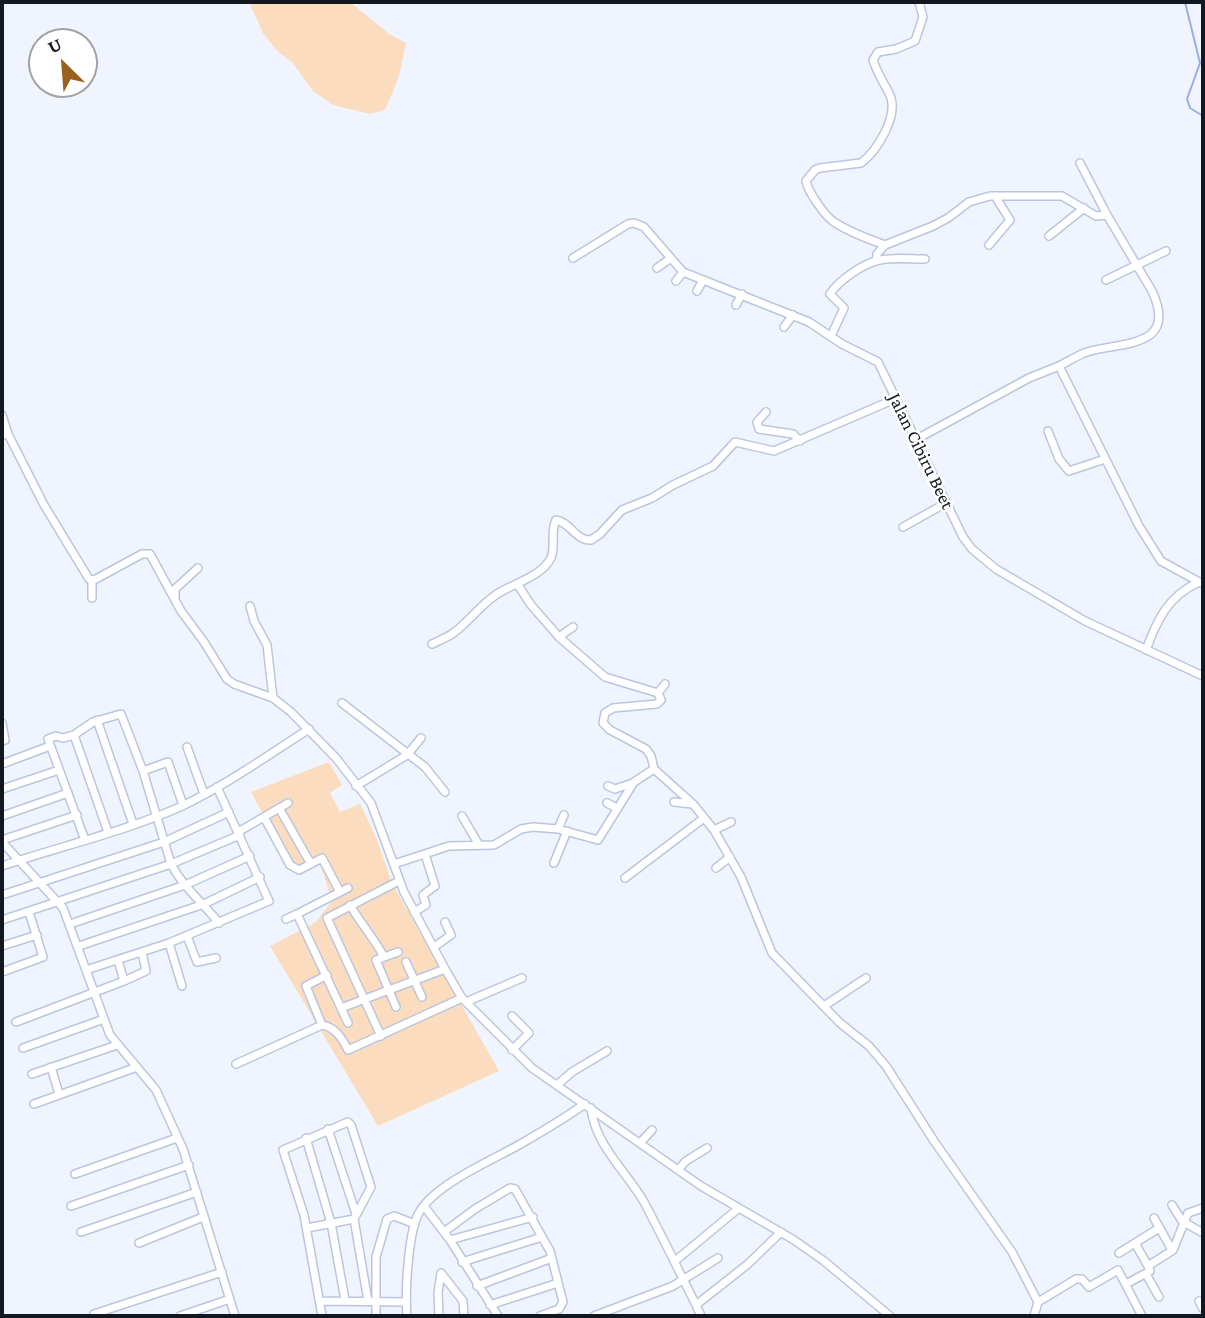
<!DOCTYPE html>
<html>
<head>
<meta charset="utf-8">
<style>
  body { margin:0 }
  #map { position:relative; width:1205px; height:1318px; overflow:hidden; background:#eff4fe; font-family:"Crimson Pro",serif }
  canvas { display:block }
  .frame { position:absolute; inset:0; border:4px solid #13171f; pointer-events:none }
  .north { position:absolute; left:28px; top:28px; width:70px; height:70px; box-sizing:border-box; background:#fff; border:2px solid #a1a2a5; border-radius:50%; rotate:335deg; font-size:19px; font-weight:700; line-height:28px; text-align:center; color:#13171f }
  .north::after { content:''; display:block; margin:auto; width:24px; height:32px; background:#9a611e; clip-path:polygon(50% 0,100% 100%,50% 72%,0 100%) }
</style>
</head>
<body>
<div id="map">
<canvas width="1205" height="1318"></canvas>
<div class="frame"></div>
<div class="north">U</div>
</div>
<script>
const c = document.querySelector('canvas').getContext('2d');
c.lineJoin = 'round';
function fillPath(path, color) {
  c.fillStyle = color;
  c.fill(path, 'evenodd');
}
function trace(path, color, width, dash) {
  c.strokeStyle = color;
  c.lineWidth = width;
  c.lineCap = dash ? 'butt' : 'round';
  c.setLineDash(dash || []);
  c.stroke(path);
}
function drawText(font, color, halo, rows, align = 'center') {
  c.font = font + ' "Crimson Pro",serif';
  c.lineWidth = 5;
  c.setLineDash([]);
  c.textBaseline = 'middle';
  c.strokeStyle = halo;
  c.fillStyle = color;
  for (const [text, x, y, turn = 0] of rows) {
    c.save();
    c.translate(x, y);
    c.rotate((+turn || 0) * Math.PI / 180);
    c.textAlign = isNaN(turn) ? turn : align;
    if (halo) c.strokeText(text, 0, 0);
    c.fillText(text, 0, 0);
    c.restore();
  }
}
fillPath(new Path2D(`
  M 240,2 L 350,2 L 389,34 L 406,43 L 399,76 L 386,108 L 382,111 L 370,114 L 333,105 L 313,91 L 292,62 L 277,51 L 263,33 L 249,2 Z
  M 329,762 L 342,785 L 330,793 L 340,812 L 360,804 L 376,837 L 392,883 L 499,1071 L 378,1126 L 270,946 L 316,922 L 332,901 L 319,860 L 293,870 L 251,792 Z`), '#fbdcbe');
trace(new Path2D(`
  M 1185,2 L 1200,63 L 1187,99 L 1190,108 L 1203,116`), '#9baee0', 2);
const minor = new Path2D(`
  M 919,2 L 923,17 L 915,41 L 896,49 L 878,52 L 873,60 C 877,73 884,83 890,95 C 899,116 877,151 861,163 L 820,168 L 815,170 L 806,181 C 808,192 825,216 834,222 C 849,232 868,239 885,245 L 933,226 L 948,218 L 969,202 L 990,196 L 1062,196 L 1096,216 L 1107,215
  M 1080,163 L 1107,215 L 1152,291 C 1180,351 1116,341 1084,353 C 1075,357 1067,362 1059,366 L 1139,526 L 1161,561 L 1203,584
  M 1049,236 L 1084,208
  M 989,245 L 1010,220 L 995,196
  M 573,258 L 628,224 L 634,223 L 644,227 L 683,272 L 809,322 L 842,344 L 878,362 L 963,537 L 972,549 L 996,569 L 1085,621 L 1203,676
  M 876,261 L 877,254 L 885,245
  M 657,268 L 671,258
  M 1106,280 L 1166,251
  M 676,281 L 683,272
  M 697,291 L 703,280
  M 736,305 L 742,294
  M 784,327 L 793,315
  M 831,336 L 844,308 L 830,294 C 839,280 864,263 880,260 C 894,257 911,259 925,259
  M 766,412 L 757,422 L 759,429 L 793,434 L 800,441
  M 2,415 L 8,434
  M 1048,431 L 1059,459 L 1069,471 L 1105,459
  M 2,435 L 8,434 L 44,505 L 89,579 L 94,580 L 142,554 L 150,554 L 181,611 L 204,642 L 227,679 L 234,684 L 273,698 L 291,712 L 336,758 L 371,803 L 404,892 L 445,969 L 462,998 L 532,1068 L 701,1186 L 794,1240 L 824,1261 L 890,1316
  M 915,440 L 1029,378 L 1059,366
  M 903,527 L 946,503
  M 92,580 L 92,598
  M 518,585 L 531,605 L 559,637 L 605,677 L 658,693
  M 175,598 L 175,589 L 198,568
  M 250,606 L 254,621 L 267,645 L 273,698
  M 559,637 L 573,627
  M 432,644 C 438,641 446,638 452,634 C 468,623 480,605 497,594 C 514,583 541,577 551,558 C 556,546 550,531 556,520 C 570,522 576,541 591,540 L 600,534 L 622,510 L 652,498 L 673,485 L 713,466 L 735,442 L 774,451 L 895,399
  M 1146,650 C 1157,620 1168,596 1199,582
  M 665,684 L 658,693 L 661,700 L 657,704 L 613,708 L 605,713 L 603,723 L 610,730 L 646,749 L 651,756 L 654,769 L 693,804 L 714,830 L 741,877 L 772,953 L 840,1023 L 869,1046 L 886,1066 L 934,1141 L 1012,1252 L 1038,1302 L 1034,1316
  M 342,703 L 425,767 L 445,792
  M 97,720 L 133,824
  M 2,723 L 5,740 L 2,741
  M 74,735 L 108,832
  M 187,747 L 204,794
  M 2,764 L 50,746
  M 143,771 L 168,762 L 183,805
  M 356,786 L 407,755 L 421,738
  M 608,786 L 615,789 L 633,783
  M 2,789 L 59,770
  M 674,802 L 692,804
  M 607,803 L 617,808
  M 279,808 L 311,864
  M 2,816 L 68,793
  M 462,816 L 479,845
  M 264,817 L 290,865 L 299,870 L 322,858 L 340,892
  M 558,829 L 564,815
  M 714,830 L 731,822
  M 238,832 L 288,803
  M 2,840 L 77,815
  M 85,840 L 48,739 L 56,736 L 63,738 L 74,735 L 93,722 L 121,714 L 143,771 L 171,864 C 183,887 203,903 219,923
  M 2,842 L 63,908 L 110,1035 L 156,1090 L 183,1149 L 235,1316
  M 554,863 L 567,831
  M 394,864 L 449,846 L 494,845 L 521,829 L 533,827 L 558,829 L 598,840 L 634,782 L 654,769
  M 2,866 C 61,846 123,832 180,807 C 225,786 267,756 309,729
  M 716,868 L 730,857
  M 625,878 L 704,818
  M 2,895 L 164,842 L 229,812
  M 350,905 C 361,924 374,938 384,957
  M 414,912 L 426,905 L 423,895 L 435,886 L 425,854
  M 297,914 L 348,888
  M 286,919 L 297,914 L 341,1008
  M 2,920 L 171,864 L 240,835
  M 70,924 L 185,885 L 250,856
  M 187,936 L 197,962 L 216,958
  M 169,943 L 182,986
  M 2,946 L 37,935
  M 79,946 L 204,904 L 260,877
  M 434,947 L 451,935 L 445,922
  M 406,962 L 422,997
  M 86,970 L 169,943 L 269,901 L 217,787
  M 2,972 L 43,957 L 29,912
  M 124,981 L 146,971 L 142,952
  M 466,1002 L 522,978
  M 824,1006 L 866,978
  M 396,1007 L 376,960 L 398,952
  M 512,1016 L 529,1033 L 512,1050
  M 16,1022 L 124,981 L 118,960
  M 348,1023 L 341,1008 L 445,969
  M 322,1025 L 306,986 L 327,975
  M 381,1036 L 327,918 L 399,881
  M 23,1048 L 104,1019
  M 236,1064 L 322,1025 C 335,1027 342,1038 348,1050 L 462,998
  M 51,1067 L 59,1094
  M 32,1074 L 117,1045
  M 557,1085 L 572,1072 L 607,1051
  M 34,1104 L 137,1067
  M 591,1108 C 595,1145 626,1171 644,1202 C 662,1236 679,1271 696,1305
  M 328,1129 L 356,1214
  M 306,1138 L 331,1223 L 345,1300
  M 640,1143 L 652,1130
  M 678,1170 L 686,1161 L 707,1148
  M 75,1174 L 177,1138
  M 1172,1205 L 1184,1224
  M 71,1206 L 189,1165
  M 424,1206 L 450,1240 L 498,1316
  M 1154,1218 L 1172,1250
  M 1184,1222 L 1201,1232 L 1203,1230
  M 307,1228 L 354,1219
  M 81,1232 L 197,1192
  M 444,1232 L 475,1209 L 510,1188 L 515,1189 L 550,1251 L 563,1302 L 559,1309 L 540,1316
  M 450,1240 L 533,1217
  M 139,1243 L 203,1217
  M 1135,1243 L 1148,1266
  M 1119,1253 L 1156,1230
  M 675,1261 L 739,1208
  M 462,1262 L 542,1237
  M 1146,1274 L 1159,1297
  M 1126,1284 L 1150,1271 L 1148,1266 L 1173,1250 L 1188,1213 L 1203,1208
  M 477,1286 L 552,1258
  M 321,1301 L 406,1302
  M 1199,1301 L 1203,1309
  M 1038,1302 L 1076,1279 L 1082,1279 L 1089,1287 L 1118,1270 L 1142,1316
  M 490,1305 L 558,1283
  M 94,1314 L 222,1272
  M 180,1316 L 230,1299
  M 322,1316 L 304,1215 L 283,1150 L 348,1122 L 351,1125 L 371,1187 L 354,1219 L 368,1301
  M 376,1316 L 376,1257 L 387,1219 L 394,1216 L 415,1224
  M 407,1316 C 405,1294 408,1229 420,1211 C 437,1184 488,1162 517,1146 C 540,1133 563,1119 585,1104
  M 439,1316 L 438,1293 L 441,1273 L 463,1301 L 464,1316
  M 594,1316 L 673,1286 L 718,1258
  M 701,1316 L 696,1305 L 748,1264 L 781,1232`);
trace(minor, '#bbc5de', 10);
trace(minor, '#fff', 7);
drawText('19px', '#13171f', '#fff', [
  ["Jalan Cibiru Beet",921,451,64]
]);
</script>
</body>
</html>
